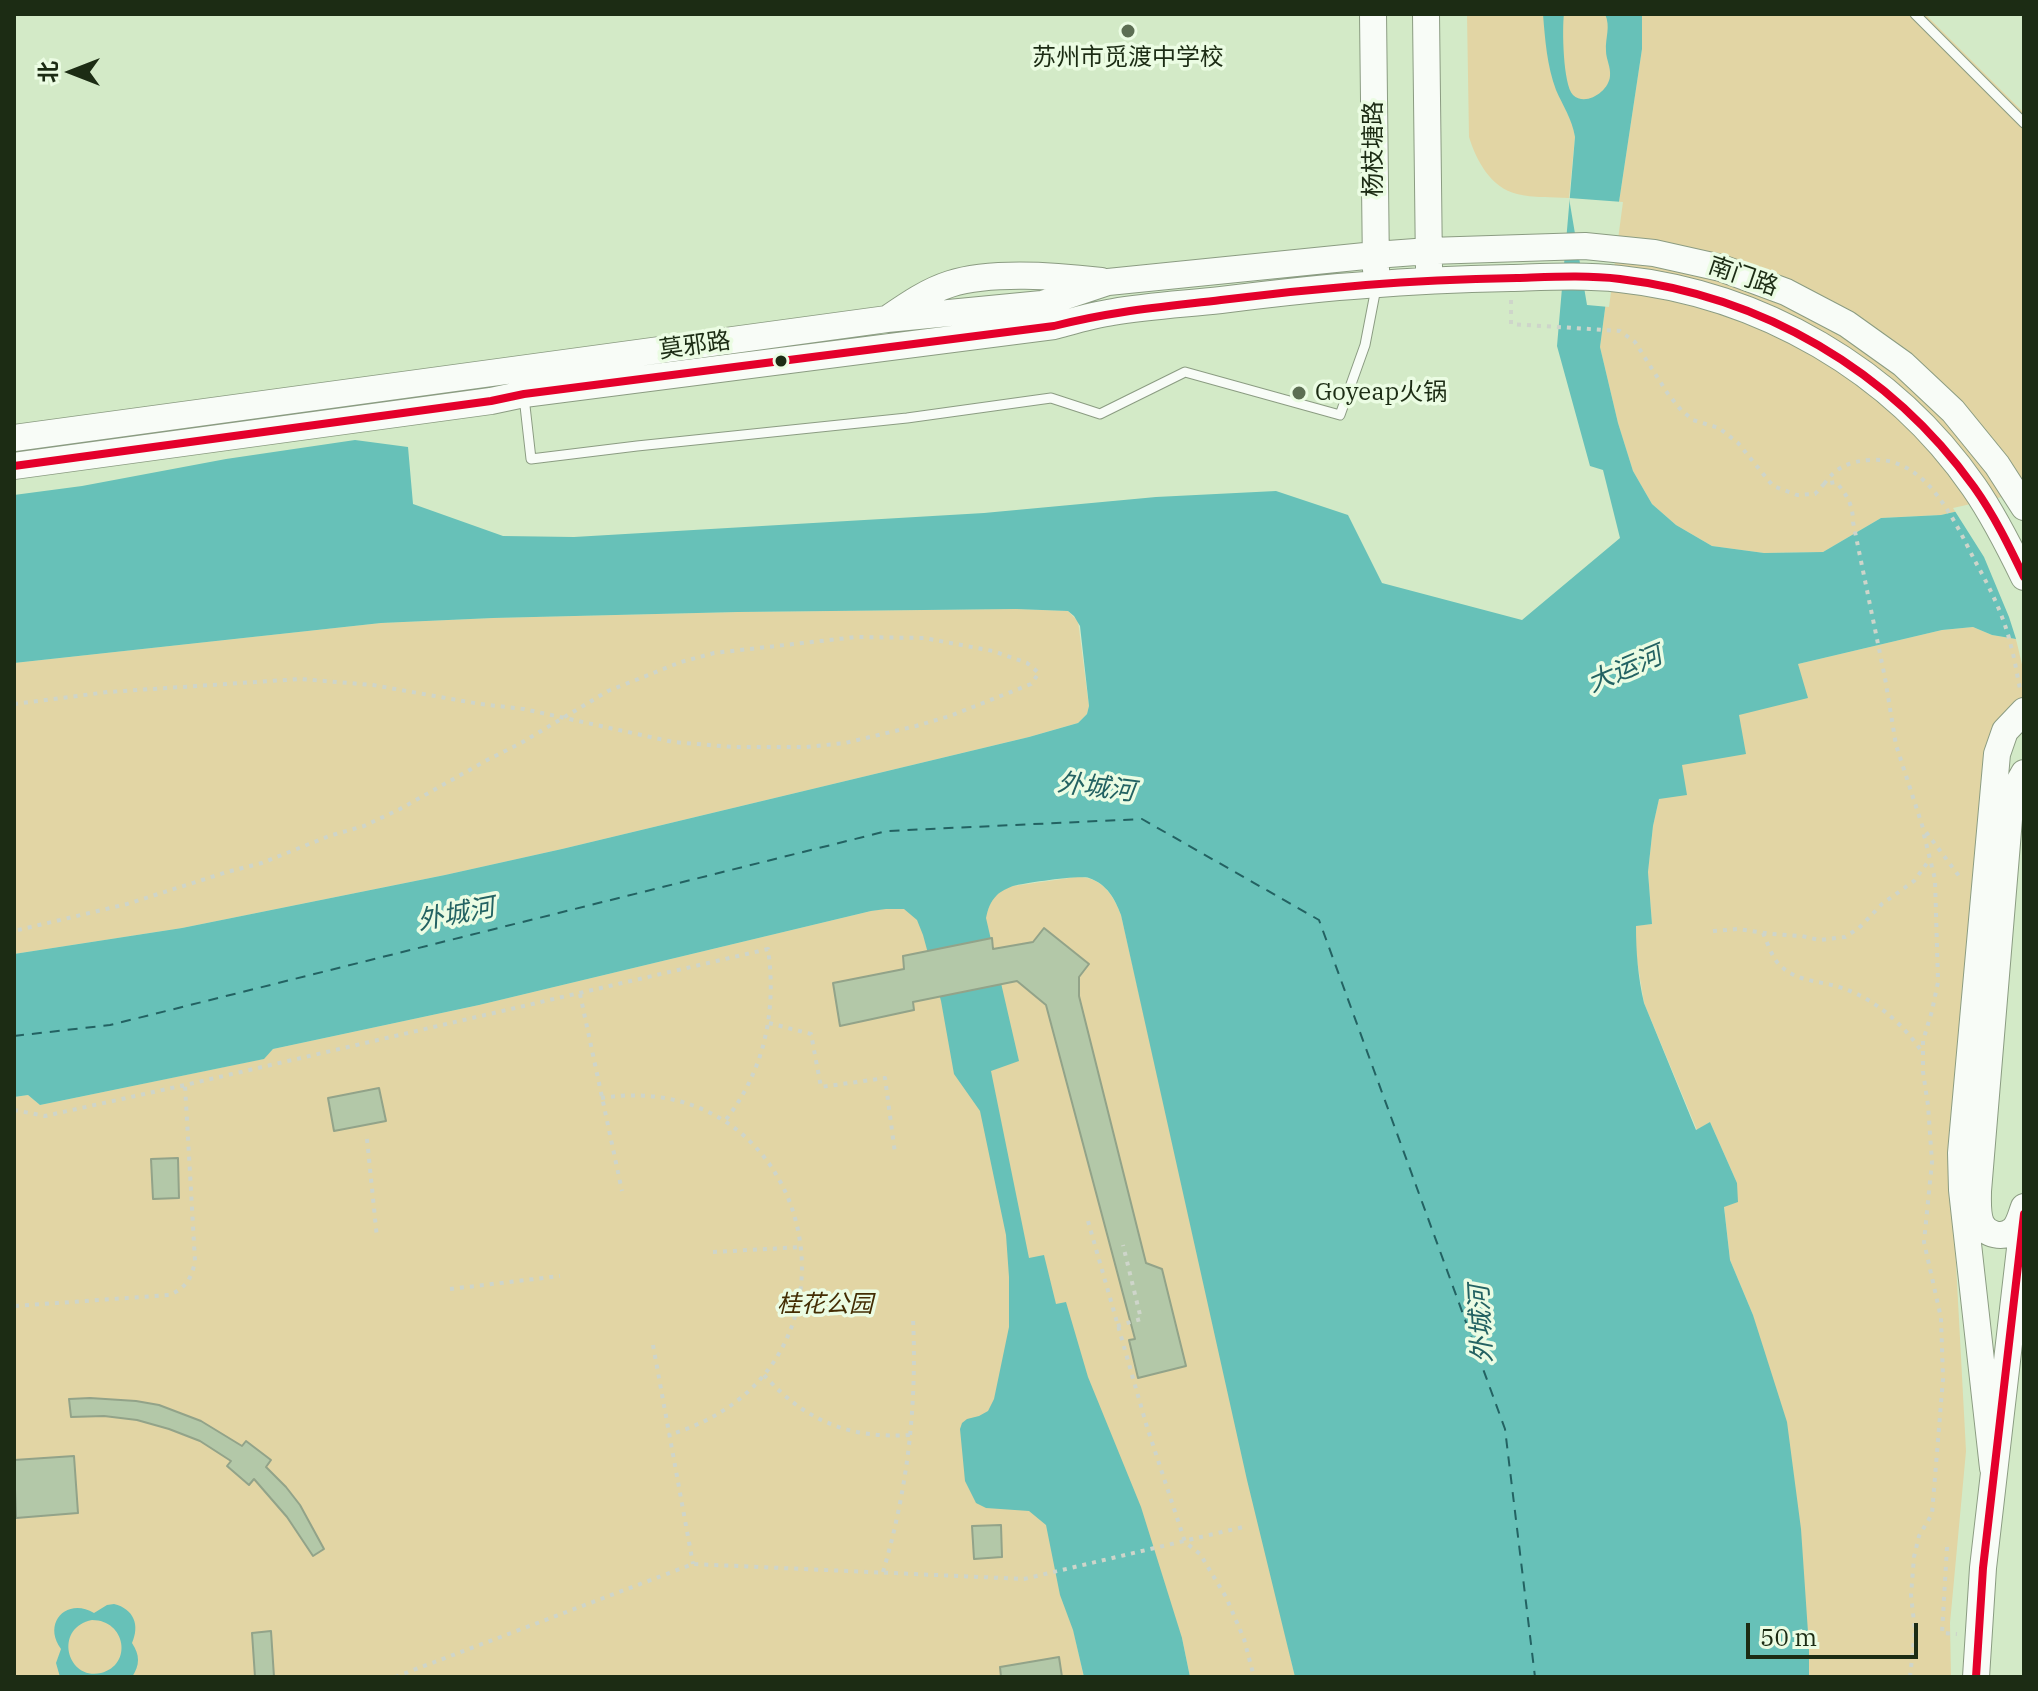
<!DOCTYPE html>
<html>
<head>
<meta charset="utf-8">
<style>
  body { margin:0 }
  #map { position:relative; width:2038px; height:1691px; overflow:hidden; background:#d3eac7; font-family:"IBM Plex Serif","Noto Sans SC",serif }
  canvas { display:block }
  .frame { position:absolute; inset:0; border:16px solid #1c2c14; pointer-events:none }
  .north { position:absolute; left:32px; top:32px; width:80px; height:80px; -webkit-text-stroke:6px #ebfce3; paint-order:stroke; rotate:270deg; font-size:22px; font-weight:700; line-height:32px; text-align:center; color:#1c2c14 }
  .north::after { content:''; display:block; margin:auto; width:28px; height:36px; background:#1c2c14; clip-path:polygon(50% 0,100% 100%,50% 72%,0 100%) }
  .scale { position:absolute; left:1746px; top:1623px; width:172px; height:36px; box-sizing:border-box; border:4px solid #1c2c14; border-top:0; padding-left:10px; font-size:24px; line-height:28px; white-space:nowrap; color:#1c2c14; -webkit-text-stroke:6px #ebfce3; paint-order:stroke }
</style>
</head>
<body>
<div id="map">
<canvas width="2038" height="1691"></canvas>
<div class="frame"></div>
<div class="north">北</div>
<div class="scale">50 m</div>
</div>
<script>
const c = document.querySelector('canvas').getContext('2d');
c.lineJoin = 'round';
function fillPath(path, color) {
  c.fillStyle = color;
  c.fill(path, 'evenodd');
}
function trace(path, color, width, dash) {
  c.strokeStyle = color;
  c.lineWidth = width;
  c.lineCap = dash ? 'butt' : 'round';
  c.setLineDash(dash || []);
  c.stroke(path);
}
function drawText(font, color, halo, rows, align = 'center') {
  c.font = font + ' "IBM Plex Serif","Noto Sans SC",serif';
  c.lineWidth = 7;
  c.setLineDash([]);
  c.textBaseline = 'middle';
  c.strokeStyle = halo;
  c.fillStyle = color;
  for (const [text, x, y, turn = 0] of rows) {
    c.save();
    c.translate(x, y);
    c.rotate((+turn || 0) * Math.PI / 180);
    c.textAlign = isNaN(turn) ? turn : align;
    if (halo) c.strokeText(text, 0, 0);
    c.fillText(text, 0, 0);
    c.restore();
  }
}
fillPath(new Path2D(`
  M 1467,14 L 1623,14 L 1617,109 L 1564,106 L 1573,125 L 1575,137 L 1569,198 C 1552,197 1533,198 1517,194 C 1491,188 1476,160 1469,137 Z
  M 1642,14 L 1925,14 L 2024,113 L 2024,496 L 1941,515 L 1881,518 L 1823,552 L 1764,553 L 1712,546 L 1676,525 L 1652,504 L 1633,471 L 1618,423 L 1600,347 L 1619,202 L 1642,49 Z
  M 1016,609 L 1068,611 L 1078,621 L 1089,706 L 1087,714 L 1078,723 L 1029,737 L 562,849 L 445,875 L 182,928 L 14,954 L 14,663 L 381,623 L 493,618 L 738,612 Z
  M 1973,627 L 1992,635 L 2016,639 L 2024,673 L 2024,705 C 2008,707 2005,707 2000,724 L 1954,1226 L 1966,1451 L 1950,1623 L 1951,1677 L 1809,1677 L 1809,1647 L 1753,1315 L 1730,1260 L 1724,1206 L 1737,1183 L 1710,1122 L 1697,1130 L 1644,1003 L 1636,954 L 1636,925 L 1652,924 L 1648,872 L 1653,826 L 1659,799 L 1682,765 L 1798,664 L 1942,630 Z
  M 1076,877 C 1101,876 1113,894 1121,915 L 1295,1677 L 1190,1677 L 1182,1638 L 1073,1629 L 1084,1677 L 14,1677 L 14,1097 L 28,1095 L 40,1105 L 263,1059 L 273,1049 L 479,1005 L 871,911 L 1013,886 Z`), '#e2d5a4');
fillPath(new Path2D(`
  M 1543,14 L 1564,14 C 1562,28 1563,85 1573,95 C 1586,107 1609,91 1610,76 C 1611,67 1606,59 1606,51 C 1605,38 1611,27 1605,14 L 1642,14 L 1642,49 L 1619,202 L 1600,347 L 1618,423 L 1633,471 L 1652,504 L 1676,525 L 1712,546 L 1764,553 L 1823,552 L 1881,518 L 1941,515 L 2024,496 L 2016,639 L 1992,635 L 1973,627 L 1942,630 L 1798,664 L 1808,698 L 1739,715 L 1746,754 L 1682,765 L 1687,795 L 1659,799 L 1653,826 L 1648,872 L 1652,924 L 1636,926 C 1636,952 1638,977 1644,1003 L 1696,1130 L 1710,1122 L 1737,1183 L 1738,1202 L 1724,1207 L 1730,1260 L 1753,1315 L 1787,1422 L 1801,1529 L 1809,1647 L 1809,1677 L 1295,1677 L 1247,1480 L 1121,915 C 1115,899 1107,884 1089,878 C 1078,875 1026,883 1013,886 C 1008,888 1001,891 997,895 C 990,902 988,909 986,918 L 1019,1061 L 991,1071 L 1029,1258 L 1044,1255 L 1056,1304 L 1066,1302 L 1088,1377 L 1141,1507 L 1182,1638 L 1190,1677 L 1084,1677 L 1073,1630 L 1060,1595 L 1046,1525 L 1029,1511 L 986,1508 L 976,1503 L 965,1481 L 960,1429 L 962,1423 L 967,1419 L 979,1416 L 988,1411 L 994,1399 L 1009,1327 L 1009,1277 L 1006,1235 L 980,1111 L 954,1074 L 941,1001 L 923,935 L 917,920 L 904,909 L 886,909 L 871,911 L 479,1005 L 273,1049 L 264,1059 L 40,1105 L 28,1095 L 14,1097 L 14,954 L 182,928 L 445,875 L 562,849 L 1029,737 L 1078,723 L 1087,714 L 1089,706 L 1080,626 L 1074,616 L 1068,611 L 1016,609 L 738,612 L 493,618 L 381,623 L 14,663 L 14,495 L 82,486 L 226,459 L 355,440 L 408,447 L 413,504 L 503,536 L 574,537 L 984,513 L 1156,497 L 1276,491 L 1348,515 L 1382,583 L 1522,620 L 1620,538 L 1603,470 L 1590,466 L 1557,346 L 1575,137 C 1572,119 1563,106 1556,90 C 1547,66 1545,39 1543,14 Z
  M 114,1604 C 134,1609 140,1625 132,1643 C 140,1655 140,1665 132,1677 L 60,1677 L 56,1663 L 61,1649 C 42,1623 67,1597 94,1613 L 107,1605 ZM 92,1620 C 126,1620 133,1665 101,1673 C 67,1681 53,1628 92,1620 Z`), '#67c1b8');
fillPath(new Path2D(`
  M 1569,198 L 1623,202 L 1609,307 L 1587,305 Z
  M 2024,492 L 2024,640 L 2017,642 L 2009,617 L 1984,557 L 1953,508 Z`), '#d3eac7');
trace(new Path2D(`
  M 14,1036 L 110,1025 L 887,831 L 1142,819 L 1319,920 L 1505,1429 L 1535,1677`), '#236262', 2, [10, 8]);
const building = new Path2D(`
  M 1044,928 L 1089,964 L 1079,977 L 1079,996 L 1146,1263 L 1162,1269 L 1186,1366 L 1138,1378 L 1129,1340 L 1135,1339 L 1046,1005 L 1017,981 L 913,1002 L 914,1010 L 840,1026 L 833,983 L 904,969 L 903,956 L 992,938 L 993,949 L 1033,942 Z
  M 379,1088 L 386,1121 L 334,1131 L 328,1098 Z
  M 178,1158 L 179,1198 L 153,1199 L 151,1159 Z
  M 90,1398 L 136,1401 L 159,1405 L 201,1421 L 242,1446 L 246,1441 L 271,1460 L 266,1467 L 286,1487 L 300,1505 L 324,1549 L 313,1556 L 287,1517 L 254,1479 L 249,1485 L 227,1466 L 231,1461 L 200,1441 L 169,1429 L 137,1420 L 104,1416 L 71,1417 L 69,1399 Z
  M 74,1456 L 78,1513 L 16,1518 L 14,1460 Z
  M 1001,1525 L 1002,1557 L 974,1559 L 972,1526 Z
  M 271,1631 L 274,1677 L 255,1677 L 252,1633 Z
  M 1059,1657 L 1062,1677 L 1001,1677 L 1000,1667 Z`);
fillPath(building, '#b3c8a8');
trace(building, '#92a389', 2);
const lane = new Path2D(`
  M 1915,14 L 2024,123
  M 524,397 L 531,459 L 637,446 L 907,418 L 1051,398 L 1100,414 L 1185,372 L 1340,415 L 1365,345 L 1376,288`);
const secondary = new Path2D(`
  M 1373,14 L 1376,270
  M 1426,14 L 1429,268
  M 890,317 C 909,304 928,291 950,284 C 990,271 1059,276 1101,281
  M 14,438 L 887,319 L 1042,304 L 1108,282 L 1375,255 L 1429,251 L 1585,246 L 1654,253 L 1721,268 L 1786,292 L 1847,324 L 1903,364 L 1953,411 L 1997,465 L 2024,507
  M 14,466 L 491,401 L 524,394 L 1054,326 C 1073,321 1093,315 1113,312 C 1148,306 1185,304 1221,300 C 1269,294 1317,288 1366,285 C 1414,281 1462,279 1511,278 C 1547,277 1583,275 1620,279 C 1761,294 1893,370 1974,487 C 1994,516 2009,546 2024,577
  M 2024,773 L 2015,789 L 2010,807 L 1978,1191 C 1978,1201 1977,1214 1981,1223 C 1986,1235 2003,1239 2013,1230 C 2019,1225 2021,1215 2024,1207
  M 1993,1468 L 1967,1235 L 1962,1190 L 1961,1153 L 1997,754 L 2005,731 L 2024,711
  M 1976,1677 L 1983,1568 L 2024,1214`);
trace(lane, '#8b9c82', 11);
trace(secondary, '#8b9c82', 28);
trace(new Path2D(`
  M 1511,300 L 1511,324 L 1620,331 L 1635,342 L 1668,394 L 1681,410 L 1693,420 L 1719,428 L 1738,443 L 1773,486 L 1797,495 L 1815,494 L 1824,484 L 1836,482 C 1847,495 1853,505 1853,522 L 1885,678 L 1896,745 L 1923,828 L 1962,880
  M 1824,484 C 1836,467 1850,461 1871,460 C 1926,456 1954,520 1975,561 C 1990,588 2004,616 2011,646 C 2015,660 2017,675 2020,689
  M 14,704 L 108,692 L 300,679 L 373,685 L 480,704 L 524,709 L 673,742 L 733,747 L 806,747 L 845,743 L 916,726 L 950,716 L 1031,684 L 1039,673 L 1027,663 L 993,651 L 924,638 L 856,637 L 714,653 L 681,662 L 608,691 L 521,743 L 489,759 L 400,809 L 364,826 L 329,836 L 262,863 L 227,872 L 127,904 L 14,931
  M 1713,931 L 1738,929 L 1771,934 L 1802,936 L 1819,940 L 1845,937 L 1859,928 L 1882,904 L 1914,881 L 1930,859
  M 1763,933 C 1767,942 1771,954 1777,962 C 1794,983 1822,980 1845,989 C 1876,1000 1904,1025 1922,1052
  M 580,994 L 622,1191
  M 769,1023 L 811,1034 L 821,1087 L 885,1078 L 895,1153
  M 601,1098 C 818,1064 887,1372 668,1435
  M 14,1110 L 45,1116 L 185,1085 L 768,949 C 777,1012 764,1072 724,1122
  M 367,1139 L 377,1238
  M 1088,1221 L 1147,1427 L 1185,1542 L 1200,1554 L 1226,1597 L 1244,1639 L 1254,1677
  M 713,1252 L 802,1247
  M 450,1289 L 560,1276
  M 15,1306 L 169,1295 C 185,1289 192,1278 195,1261 L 185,1085
  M 1117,1326 L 1141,1319 L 1123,1245
  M 653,1345 L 693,1564
  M 764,1375 C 805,1421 850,1439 911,1435
  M 1947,1547 L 1942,1633 L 1957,1634
  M 883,1572 C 908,1488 917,1405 913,1318
  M 395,1677 L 693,1564 L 1024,1579 L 1243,1527
  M 1910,1677 L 1915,1631 L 1911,1595 L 1914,1557 L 1919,1536 L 1932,1514 L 1943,1379 L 1941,1318 L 1924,1242 L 1932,1162 L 1928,1105 L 1923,1072 L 1923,1041 L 1932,1011 L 1938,982 L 1935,879 L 1923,831`), '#ced5ca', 4, [4, 6]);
trace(lane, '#f8fcf7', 9);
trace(secondary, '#f8fcf7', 26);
trace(new Path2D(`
  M 14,466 L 491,401 L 524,394 L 1054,326 C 1112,311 1162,307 1221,300 C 1269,294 1317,289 1366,285 C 1416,281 1466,279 1517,278 C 1551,277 1586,275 1620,279 C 1762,296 1890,370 1974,487 C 1994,515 2009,546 2024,577
  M 1976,1677 L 1983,1568 L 2024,1214`), '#e4002b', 8);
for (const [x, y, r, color] of [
  [1128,31,8,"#5c6e53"],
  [781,361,7,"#1c2c14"],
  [1299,393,8,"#5c6e53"]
]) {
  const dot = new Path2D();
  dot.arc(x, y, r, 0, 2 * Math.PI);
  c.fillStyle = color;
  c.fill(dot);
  trace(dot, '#ebfce3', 3);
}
drawText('24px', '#1c2c14', '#ebfce3', [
  ["苏州市觅渡中学校",1128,58],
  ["Goyeap火锅",1315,393,"left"]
]);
drawText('24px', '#1c2c14', '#ebfce3', [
  ["杨枝塘路",1374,149,-90],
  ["南门路",1743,277,19],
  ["莫邪路",695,346,-8]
]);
drawText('italic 24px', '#432c03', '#ebfce3', [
  ["桂花公园",825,1305]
]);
drawText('italic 26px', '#236262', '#ebfce3', [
  ["大运河",1625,670,-23],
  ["外城河",1096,788,7],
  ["外城河",456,915,-11],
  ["外城河",1482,1324,-93]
]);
</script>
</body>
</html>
